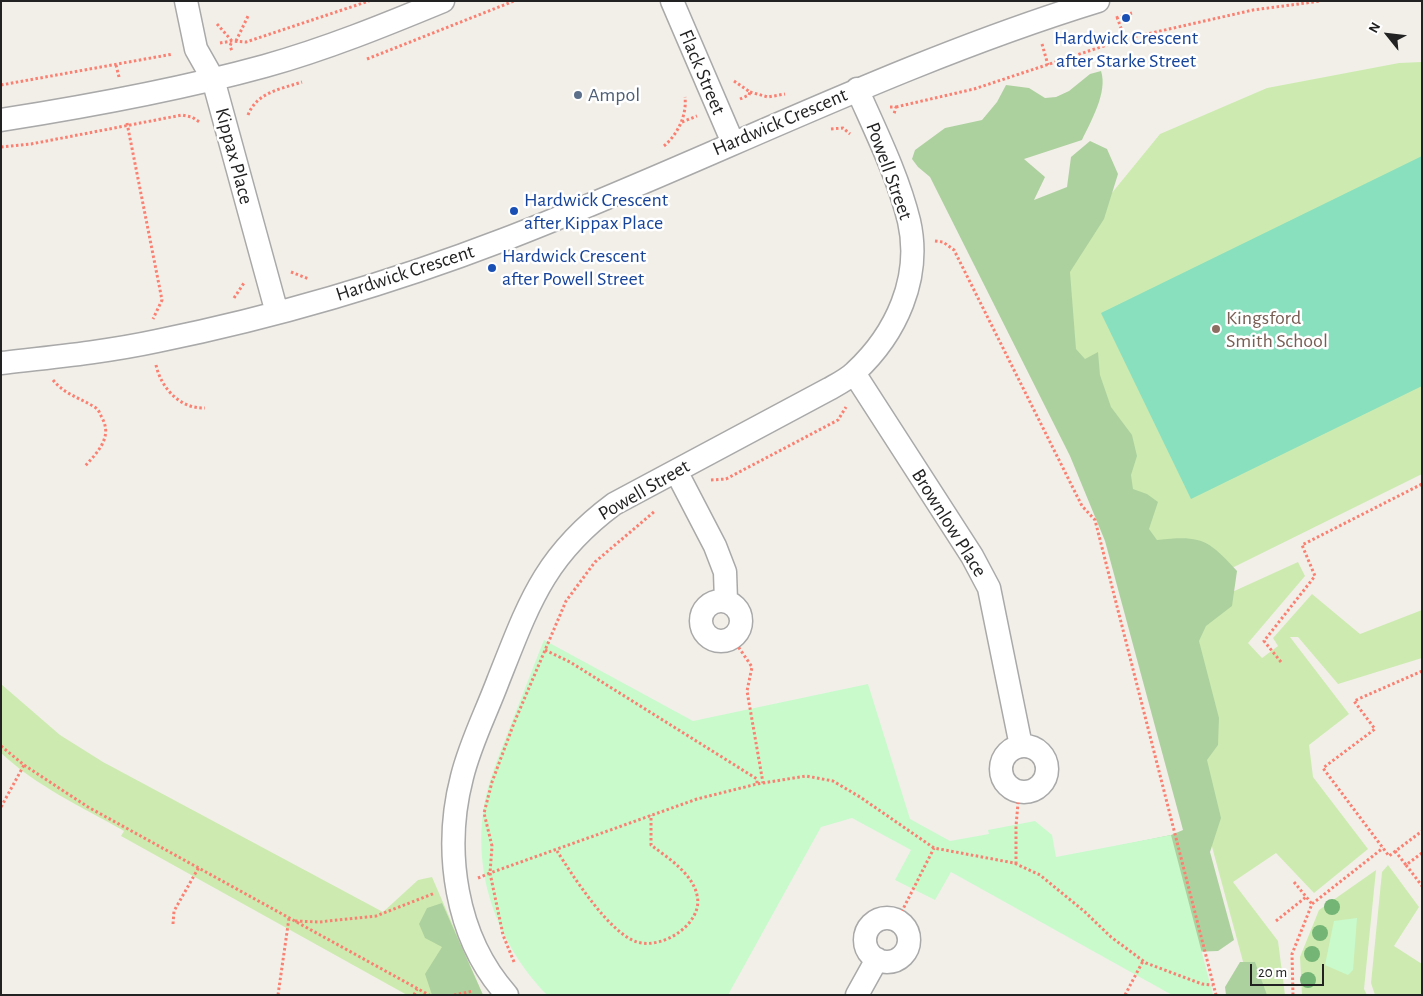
<!DOCTYPE html>
<html>
<head>
<meta charset="utf-8">
<style>
  body { margin:0 }
  #map { position:relative; width:1423px; height:996px; overflow:hidden; background:#f2efe9; font-family:"Alegreya Sans",sans-serif }
  canvas { display:block }
  .frame { position:absolute; inset:0; border:2px solid #222; pointer-events:none }
  .north { position:absolute; left:1363px; top:10px; width:50px; height:50px; -webkit-text-stroke:4px #fff; paint-order:stroke; rotate:299deg; font-size:14px; font-weight:700; line-height:20px; text-align:center; color:#222 }
  .north::after { content:''; display:block; margin:auto; width:18px; height:22px; background:#222; clip-path:polygon(50% 0,100% 100%,50% 72%,0 100%) }
  .scale { position:absolute; left:1250px; top:964px; width:74px; height:22px; box-sizing:border-box; border:2px solid #222; border-top:0; padding-left:6px; font-size:15px; line-height:18px; white-space:nowrap; color:#222; -webkit-text-stroke:4px #fff; paint-order:stroke }
</style>
</head>
<body>
<div id="map">
<canvas width="1423" height="996"></canvas>
<div class="frame"></div>
<div class="north">N</div>
<div class="scale">20 m</div>
</div>
<script>
const c = document.querySelector('canvas').getContext('2d');
c.lineJoin = 'round';
function fillPath(path, color) {
  c.fillStyle = color;
  c.fill(path, 'evenodd');
}
function trace(path, color, width, dash) {
  c.strokeStyle = color;
  c.lineWidth = width;
  c.lineCap = dash ? 'butt' : 'round';
  c.setLineDash(dash || []);
  c.stroke(path);
}
function drawText(font, color, halo, rows, align = 'center') {
  c.font = font + ' "Alegreya Sans",sans-serif';
  c.lineWidth = 5;
  c.setLineDash([]);
  c.textBaseline = 'middle';
  c.strokeStyle = halo;
  c.fillStyle = color;
  for (const [text, x, y, turn = 0] of rows) {
    c.save();
    c.translate(x, y);
    c.rotate((+turn || 0) * Math.PI / 180);
    c.textAlign = isNaN(turn) ? turn : align;
    if (halo) c.strokeText(text, 0, 0);
    c.fillText(text, 0, 0);
    c.restore();
  }
}
fillPath(new Path2D(`
  M 1422,62 L 1422,474 L 1151,608 L 1004,282 L 1111,194 L 1160,134 L 1267,88 L 1399,63 Z
  M 1298,562 L 1305,576 L 1248,643 L 1262,658 L 1278,646 L 1273,638 L 1312,594 L 1360,634 L 1422,610 L 1422,658 L 1338,684 L 1298,637 L 1290,637 L 1349,714 L 1309,745 L 1313,777 L 1368,849 L 1314,893 L 1276,853 L 1233,882 L 1278,941 L 1285,995 L 1252,995 L 1153,628 Z
  M 1,684 L 60,735 L 103,762 L 383,912 L 418,880 L 432,877 L 483,995 L 407,995 L 121,836 L 124,831 C 82,807 36,786 1,753 Z
  M 1388,865 L 1419,907 L 1394,946 L 1422,964 L 1422,995 L 1375,995 L 1371,983 L 1382,872 Z
  M 1376,870 L 1364,989 L 1367,995 L 1302,995 L 1300,957 L 1319,910 Z`), '#cdebb0');
fillPath(new Path2D(`
  M 1101,71 C 1108,92 1091,121 1082,140 L 1024,159 L 1045,177 L 1034,200 L 1067,187 L 1071,157 L 1090,141 L 1107,149 L 1118,174 L 1104,219 L 1070,272 L 1076,349 L 1085,359 L 1098,352 L 1100,375 L 1111,407 L 1132,435 L 1137,456 L 1131,475 L 1133,489 L 1147,494 L 1158,502 L 1149,529 L 1157,540 C 1201,535 1208,539 1237,571 L 1232,606 L 1206,626 L 1199,641 L 1219,718 L 1218,745 L 1207,760 L 1221,818 L 1210,852 L 1234,940 L 1218,951 L 1166,953 L 1122,845 L 1171,835 L 1183,830 L 1105,541 L 1070,456 L 930,177 L 918,167 L 912,159 L 915,150 L 945,128 L 982,120 L 997,102 L 1006,85 L 1029,88 L 1045,98 L 1056,97 L 1069,91 L 1090,74 Z
  M 442,903 L 483,995 L 432,995 L 425,974 L 442,947 L 425,938 L 419,924 L 427,908 Z
  M 1240,962 L 1255,962 L 1267,995 L 1226,995 L 1225,987 Z`), '#add19e');
fillPath(new Path2D(`
  M 544,640 L 693,721 L 868,684 L 910,819 L 950,841 L 989,834 L 988,830 L 1035,821 L 1052,835 L 1056,857 L 1171,835 L 1213,995 L 1172,995 L 951,872 L 935,900 L 895,880 L 911,850 L 852,818 L 821,827 L 728,995 L 547,995 C 496,942 470,869 486,796 C 491,774 500,753 508,732 C 520,701 532,670 544,640 Z
  M 1357,918 L 1353,970 L 1348,975 L 1325,965 L 1334,921 Z`), '#c8facc');
fillPath(new Path2D(`
  M 1422,156 L 1422,386 L 1191,499 L 1101,313 Z`), '#88e0be');
const minor = new Path2D(`
  M 186,1 L 196,49 L 213,79 L 277,313
  M 672,1 L 733,143
  M 1,120 C 90,106 178,90 265,66 C 326,49 385,25 443,1
  M 1,363 C 53,357 106,352 157,341 C 275,317 391,283 503,240 C 703,163 893,64 1098,1
  M 854,373 L 972,556 L 989,588 L 1021,746
  M 676,471 L 715,546 L 725,572 L 726,601
  M701 621a20 20 0 1 1 40 0a20 20 0 1 1-40 0Z
  M1001 769a23 23 0 1 1 46 0a23 23 0 1 1-46 0Z
  M865 940a22 22 0 1 1 44 0a22 22 0 1 1-44 0Z
  M 507,995 C 455,937 443,850 462,777 C 470,744 486,713 498,681 C 529,603 544,556 614,504 L 829,389 C 838,384 848,379 855,372 C 896,334 922,278 909,221 C 898,176 876,132 857,89
  M 857,995 L 877,959`);
trace(minor, '#a9a9a9', 25);
trace(new Path2D(`
  M 1116,18 L 1132,13
  M 217,24 L 232,41 L 230,46 L 232,51
  M 1125,39 L 1253,10 L 1321,1
  M 236,41 L 249,14
  M 220,43 L 232,41 L 246,42 L 369,1
  M 1042,44 L 1048,65
  M 367,59 L 514,1
  M 116,65 L 119,77
  M 734,81 L 750,92 L 749,95 L 740,99
  M 1,85 L 173,54
  M 750,92 L 768,97 L 785,94
  M 890,107 L 896,107 L 894,114
  M 896,107 L 974,89 L 1125,39 L 1117,17
  M 248,115 C 257,92 281,89 302,82
  M 682,122 L 697,116
  M 127,123 L 162,300 L 153,319
  M 831,129 L 843,128 L 850,134
  M 664,146 C 678,134 687,115 685,97
  M 1,147 L 31,144 L 182,115 L 192,117 L 201,123
  M 935,241 L 943,242 L 954,250 L 1082,506 L 1095,520 L 1216,995
  M 291,272 L 309,279
  M 234,298 L 244,283
  M 156,365 C 161,388 180,409 205,408
  M 53,380 C 65,395 81,398 96,408 C 99,410 100,414 102,418 C 113,437 97,453 85,466
  M 711,480 L 726,479 L 838,420 L 846,407
  M 733,639 L 752,667 L 747,691 L 763,783
  M 545,650 L 570,662 L 757,779 L 757,784
  M 1281,662 L 1264,641 L 1315,576 L 1302,545 L 1422,484
  M 1422,671 L 1354,701 L 1375,729 L 1323,768 L 1389,856 L 1422,831
  M 1,746 L 24,765 L 88,807 L 429,995
  M 1,807 L 24,765
  M 557,851 C 573,876 609,933 637,942 C 663,950 704,923 697,895 C 692,873 668,858 651,845 L 651,815
  M 1395,851 L 1406,865
  M 1422,853 L 1406,865 L 1422,886
  M 1016,864 L 1016,826 L 1019,792
  M 478,878 L 490,873 L 492,846 L 484,813 L 492,782 L 514,723 L 566,601 L 595,562 L 655,511
  M 1294,882 L 1312,904
  M 295,921 L 319,922 L 376,916 L 435,893
  M 897,921 L 934,848
  M 1276,921 L 1306,897
  M 173,924 L 174,911 L 199,867
  M 514,962 L 503,935 L 490,873 L 697,799 L 757,784 L 806,776 L 833,781 L 860,797 L 934,848 L 1014,863 L 1040,875 L 1085,912 L 1111,937 L 1146,963 L 1202,984 L 1213,985
  M 278,995 L 289,918
  M 414,995 L 417,989
  M 454,995 L 473,991
  M 1125,995 L 1143,961
  M 1293,995 L 1292,954 L 1312,904 L 1383,848`), '#fa8072', 3, [2.5, 2.5]);
trace(minor, '#fff', 22);
c.fillStyle = '#74b475';
for (const [x, y] of [
  [1332,907],
  [1320,933],
  [1312,954],
  [1308,980]
]) {
  c.beginPath();
  c.arc(x, y, 8, 0, 2 * Math.PI);
  c.fill();
}
for (const [x, y, r, color] of [
  [1126,18,5,"#1a4fb4"],
  [578,95,5,"#5c6f8a"],
  [514,211,5,"#1a4fb4"],
  [492,268,5,"#1a4fb4"],
  [1216,329,5,"#8d6e63"]
]) {
  const dot = new Path2D();
  dot.arc(x, y, r, 0, 2 * Math.PI);
  c.fillStyle = color;
  c.fill(dot);
  trace(dot, '#fff', 2);
}
drawText('20px', '#164399', '#fff', [
  ["Hardwick Crescent",1126,38,"center"],
  ["after Starke Street",1126,61,"center"],
  ["Hardwick Crescent",524,200],
  ["after Kippax Place",524,223],
  ["Hardwick Crescent",502,256],
  ["after Powell Street",502,279]
], 'left');
drawText('20px', '#222', '#fff', [
  ["Flack Street",702,72,67],
  ["Hardwick Crescent",780,122,-23],
  ["Kippax Place",234,156,75],
  ["Powell Street",889,171,70],
  ["Hardwick Crescent",405,273,-18],
  ["Powell Street",644,490,-30],
  ["Brownlow Place",949,523,58]
]);
drawText('20px', '#4e5e75', '#fff', [
  ["Ampol",588,95]
], 'left');
drawText('20px', '#785e54', '#fff', [
  ["Kingsford",1226,318],
  ["Smith School",1226,341]
], 'left');
</script>
</body>
</html>
